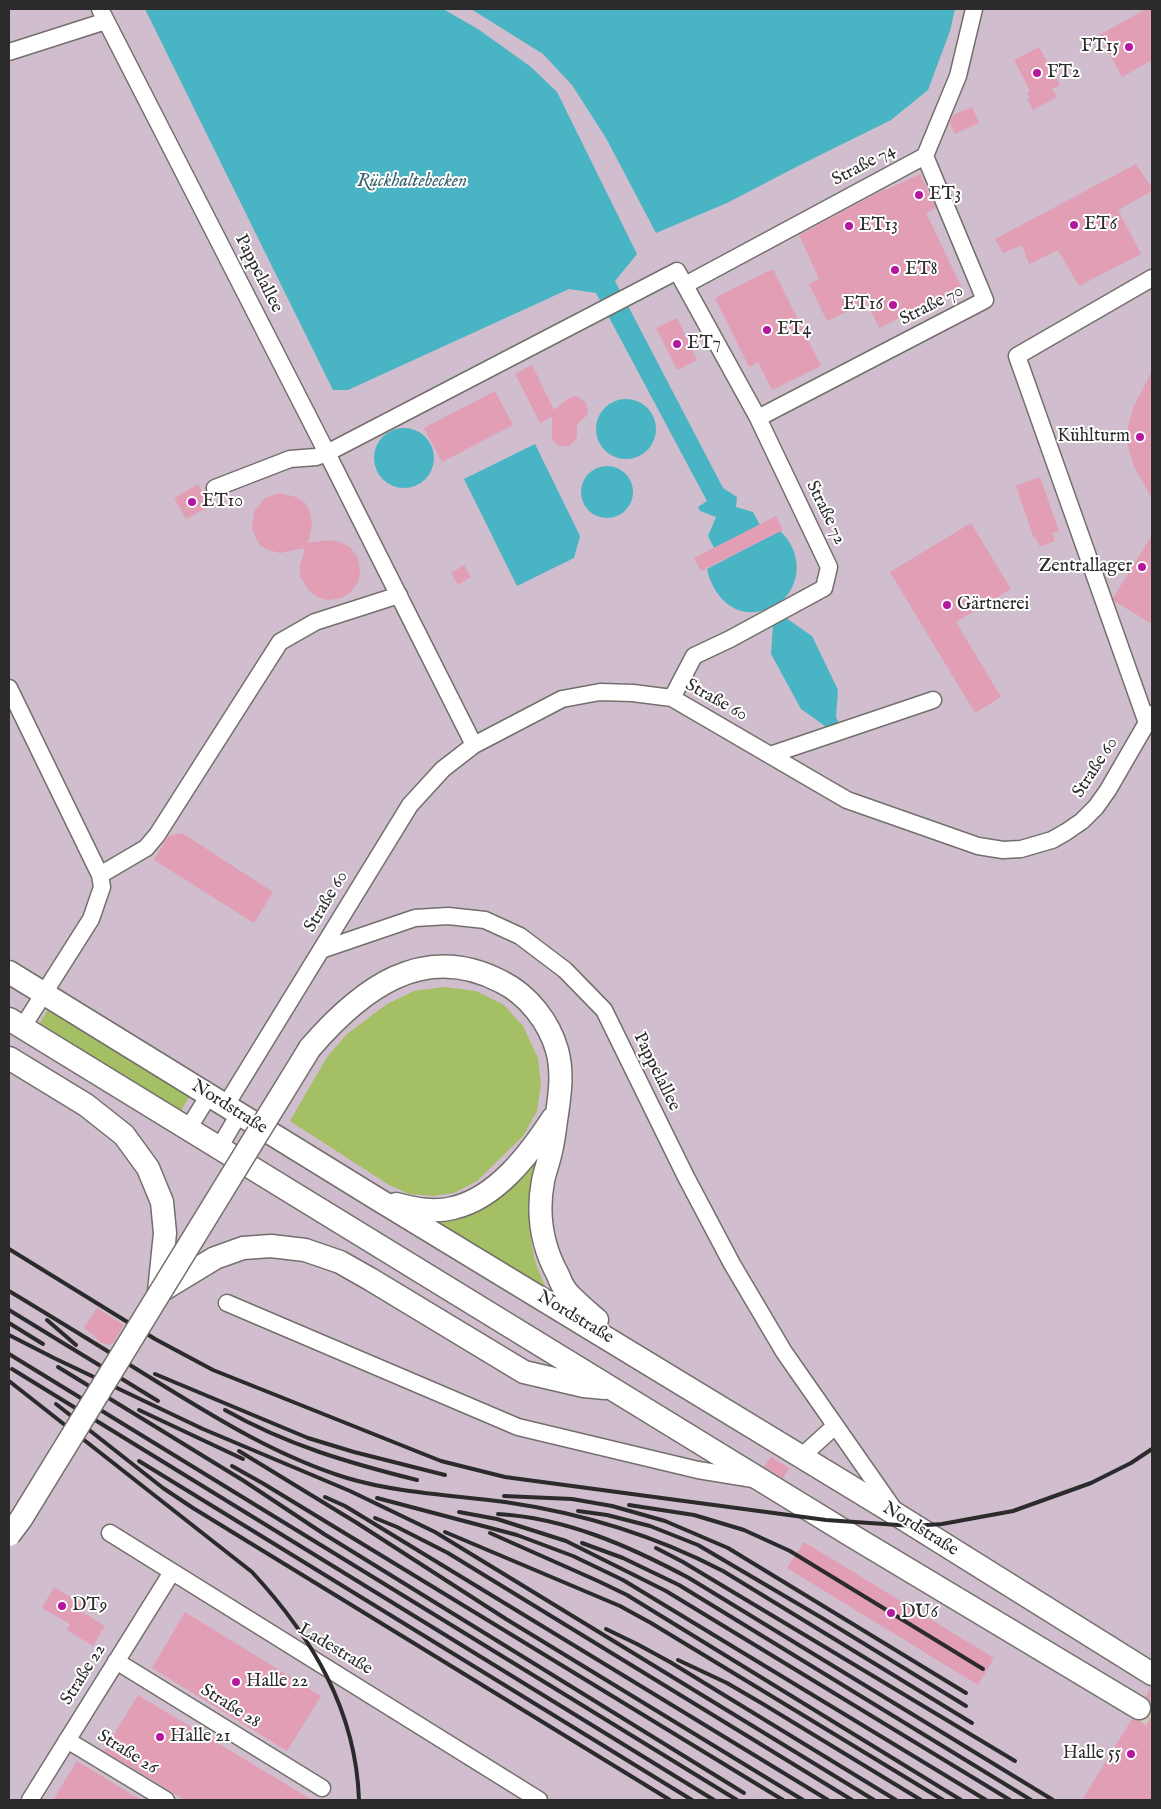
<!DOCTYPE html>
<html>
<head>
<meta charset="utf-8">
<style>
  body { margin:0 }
  #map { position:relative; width:1161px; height:1809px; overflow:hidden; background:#f8f0e2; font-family:"IM FELL English",serif }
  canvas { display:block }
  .frame { position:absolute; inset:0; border:10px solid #2b2b2b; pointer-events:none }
</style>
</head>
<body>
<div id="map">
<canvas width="1161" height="1809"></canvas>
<div class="frame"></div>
</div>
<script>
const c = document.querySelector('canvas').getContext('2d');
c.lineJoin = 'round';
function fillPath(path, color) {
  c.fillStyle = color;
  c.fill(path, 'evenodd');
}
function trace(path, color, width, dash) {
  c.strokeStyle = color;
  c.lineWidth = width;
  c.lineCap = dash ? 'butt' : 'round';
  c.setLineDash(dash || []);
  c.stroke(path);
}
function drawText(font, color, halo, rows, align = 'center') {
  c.font = font + ' "IM FELL English",serif';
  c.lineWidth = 4;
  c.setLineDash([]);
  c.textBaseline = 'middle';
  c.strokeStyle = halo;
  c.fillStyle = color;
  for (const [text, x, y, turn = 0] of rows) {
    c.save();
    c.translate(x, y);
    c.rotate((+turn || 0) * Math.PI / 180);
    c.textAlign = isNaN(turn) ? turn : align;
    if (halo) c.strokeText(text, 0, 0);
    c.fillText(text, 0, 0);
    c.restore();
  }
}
fillPath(new Path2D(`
  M 9,9 L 1152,9 L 1152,1800 L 9,1800 Z`), '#d0bdce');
fillPath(new Path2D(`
  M 445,987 L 476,991 L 504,1005 L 523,1026 L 538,1058 L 541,1084 L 537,1111 L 523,1136 L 477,1181 L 454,1193 L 433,1196 L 409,1194 L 389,1185 L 290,1121 L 327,1057 L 347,1034 L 387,1004 L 414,991 Z
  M 49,1008 L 191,1094 L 181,1111 L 39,1024 Z
  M 543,1147 C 530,1202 520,1241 549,1293 L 439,1223 L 460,1219 L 474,1212 Z`), '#a5bf65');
fillPath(new Path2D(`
  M 145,9 L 443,9 L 478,29 L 531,67 L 557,92 L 637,254 L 615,281 L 723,488 L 737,497 L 736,507 L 753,512 L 760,525 L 714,548 L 708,536 L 716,517 L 700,511 L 698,507 L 707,501 L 596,293 L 569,289 L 348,390 L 333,390 Z
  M 471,9 L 955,9 L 950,31 L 928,90 L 891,120 L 800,165 L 727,203 L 656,233 L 606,138 L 572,85 L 543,54 Z
  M596 429a30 30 0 1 1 60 0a30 30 0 1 1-60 0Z
  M374 458a30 30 0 1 1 60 0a30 30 0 1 1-60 0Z
  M 535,444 L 580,536 L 574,558 L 517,586 L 464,479 Z
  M581 492a26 26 0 1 1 52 0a26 26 0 1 1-52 0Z
  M 780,531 C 800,549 803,579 784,599 C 780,604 773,606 767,609 C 736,621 713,597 707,569 Z
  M 786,618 L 812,636 L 838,690 L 836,717 L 840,726 L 827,732 L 825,726 L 801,709 L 771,654 L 773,625 Z`), '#48b4c4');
fillPath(new Path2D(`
  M 1146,9 L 1152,9 L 1152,60 L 1122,77 L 1099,35 Z
  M 1039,47 L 1060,85 L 1052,89 L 1057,97 L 1033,110 L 1027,99 L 1030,98 L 1027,93 L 1030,91 L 1014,60 Z
  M 972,107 L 979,123 L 955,134 L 950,123 L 953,115 Z
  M 1136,164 L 1152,188 L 1152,191 L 1118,210 L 1141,254 L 1079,286 L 1058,250 L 1029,264 L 1022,245 L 1003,253 L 995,239 Z
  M 920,174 L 936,208 L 926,213 L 962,288 L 879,328 L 867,302 L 827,321 L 809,284 L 819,279 L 799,235 L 885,189 L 886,190 Z
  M 773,269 L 821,366 L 772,390 L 758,362 L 749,367 L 715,298 Z
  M 677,318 L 697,360 L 677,370 L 656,328 Z
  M 532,365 L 554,410 L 569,398 L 574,396 L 579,397 L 586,403 L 588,412 L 585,417 L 577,424 L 577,437 L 570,446 L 559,446 L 554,442 L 552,437 L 552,417 L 540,423 L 515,374 Z
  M 1152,371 L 1152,499 L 1134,466 L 1128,447 L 1128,427 L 1133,408 Z
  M 495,391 L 513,425 L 442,462 L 424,428 Z
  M 1040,477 L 1059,531 L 1052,533 L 1055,541 L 1040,547 L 1036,538 L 1034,539 L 1016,486 Z
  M 198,484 L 211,506 L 186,519 L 174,498 Z
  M 280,493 L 296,497 L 305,503 L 310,512 L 312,526 L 308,543 L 329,540 L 337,541 L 350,547 L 358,558 L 360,572 L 359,580 L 351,592 L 342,598 L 328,600 L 317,597 L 309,591 L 300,576 L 300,567 L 305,548 L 280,553 L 268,550 L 260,545 L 256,538 L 252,529 L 254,512 L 265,498 Z
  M 776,516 L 783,530 L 701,571 L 694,558 Z
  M 971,523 L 1011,589 L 956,622 L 1001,697 L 975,713 L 890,572 Z
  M 1152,535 L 1152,624 L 1114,601 L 1113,598 Z
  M 464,565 L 471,577 L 458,585 L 451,573 Z
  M 182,833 L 273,892 L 254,923 L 154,860 L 168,836 Z
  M 97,1308 L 124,1325 L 113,1343 L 109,1345 L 99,1342 L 94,1335 L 84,1328 Z
  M 771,1457 L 789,1468 L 783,1478 L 764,1467 Z
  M 804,1542 L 994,1658 L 978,1685 L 787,1568 Z
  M 54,1587 L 82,1604 L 79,1610 L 105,1626 L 93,1646 L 67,1630 L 70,1624 L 42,1608 Z
  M 185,1612 L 321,1696 L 287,1751 L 152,1668 Z
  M 1151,1687 L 1152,1687 L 1152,1800 L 1082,1800 L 1132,1719 L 1139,1721 L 1146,1719 L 1150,1715 L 1152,1708 L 1150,1701 L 1145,1697 Z
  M 138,1695 L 312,1800 L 185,1800 L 104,1751 Z
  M 77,1761 L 141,1800 L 53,1800 Z`), '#e29eb4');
trace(new Path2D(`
  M 1139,1708 L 1152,1716`), '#cfc9bd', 22, [22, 11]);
const street = new Path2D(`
  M 100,9 L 327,453 L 316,457 L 290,459 L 215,488
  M 9,52 L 106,21
  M 685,285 L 925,156 L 958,76 L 974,9
  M 758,418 L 985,300 L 925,156
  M 9,688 L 100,875 L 102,887 L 91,919 L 22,1028
  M 1147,723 L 1017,356 L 1152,278
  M 474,745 L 327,453 L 677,271 L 758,418 L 829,567 L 824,588 L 730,639 L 694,656 L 672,698
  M 770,755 L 933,700
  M 100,875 L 146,848 L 157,835 L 280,642 L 315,622 L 399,595
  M 321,950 L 415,918 L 448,916 L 485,920 L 520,936 L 565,970 L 604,1010 L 686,1177 L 732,1264 L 784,1352 L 895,1511
  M 226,1105 L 410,805 L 443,769 L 474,745 L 562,699 L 600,692 L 633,693 L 672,698 L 847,800 L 978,846 L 1003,850 L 1021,849 L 1052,840 L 1066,832 L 1082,821 L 1096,807 L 1108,790 L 1152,714
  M 188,1129 L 209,1095
  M 219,1148 L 239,1114
  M 227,1303 L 518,1427 L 698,1470 L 753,1479
  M 802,1456 L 835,1426
  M 110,1533 L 539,1800
  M 116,1661 L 322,1788
  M 67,1740 L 166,1800
  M 30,1800 L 172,1572`);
const secondary = new Path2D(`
  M 9,972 L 379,1200 L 899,1516 L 1152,1674
  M 9,1019 L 849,1534 L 1139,1708
  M 310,1048 C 360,990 423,940 502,982 C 528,995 549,1022 557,1050 C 563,1072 560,1093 557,1114 C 555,1126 554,1139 551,1151 C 549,1161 545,1171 543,1181 C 537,1213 542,1246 558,1275 C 560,1281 563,1287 567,1292 C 576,1302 587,1311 597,1320
  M 9,1058 L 86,1105 L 124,1135 L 148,1168 L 162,1202 L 165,1233 L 159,1292
  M 396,1204 C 415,1209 434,1213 453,1208 C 497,1198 530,1153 553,1118
  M 159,1292 L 215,1258 L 243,1248 L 271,1246 L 305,1250 L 340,1262 L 370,1279 L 524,1372 L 584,1386 L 605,1388`);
trace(street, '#73706b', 19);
trace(secondary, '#73706b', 25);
trace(street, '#fff', 16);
trace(secondary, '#fff', 22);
trace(new Path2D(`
  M 9,1249 L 155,1339 L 213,1370 L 441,1461 L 505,1477 L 826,1520 L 913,1526 L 942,1524 L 1013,1511 L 1091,1483 L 1131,1463 L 1152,1449
  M 9,1291 C 59,1321 109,1352 159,1383 C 219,1420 279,1457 347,1478 C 397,1493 452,1495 505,1502 C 581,1513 656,1536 723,1571 L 972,1723
  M 9,1310 L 158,1401
  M 47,1320 L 76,1345
  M 9,1323 L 43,1344
  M 9,1335 L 54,1358 L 203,1429 L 350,1491 L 435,1532 L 874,1800
  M 9,1354 L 737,1800
  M 58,1367 L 244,1481 L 324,1534 L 744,1793
  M 12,1369 L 714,1800
  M 155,1374 L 308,1438 L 354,1452 L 445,1475
  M 9,1381 L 252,1572 C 312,1637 356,1710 359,1800
  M 56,1404 L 163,1488 L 193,1508 L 670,1800
  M 139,1410 L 243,1459
  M 225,1410 C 287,1445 349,1463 417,1480
  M 239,1451 L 357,1523 L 506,1619 L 803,1800
  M 139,1461 L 692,1800
  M 232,1466 L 264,1484 L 783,1800
  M 504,1496 L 572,1499 L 612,1506 L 665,1521 L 728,1548 L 966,1693
  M 325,1497 L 345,1506 L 828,1800
  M 377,1498 L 517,1535 L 573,1556 L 623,1580 L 986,1800
  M 629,1505 L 694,1515 L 744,1530 L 790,1551 L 983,1669
  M 578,1511 L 607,1515 L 650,1526 L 698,1545 L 822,1618 L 966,1706
  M 459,1512 L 497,1519 L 566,1541 L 666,1591 L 1010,1800
  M 498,1514 C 566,1518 629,1546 689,1578 L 1053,1800
  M 375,1518 L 397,1527 L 448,1553 L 852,1800
  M 445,1532 L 620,1606 L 651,1623 L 943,1800
  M 490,1533 L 598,1581 L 627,1595 L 961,1800
  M 582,1543 L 623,1558 L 679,1585 L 1031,1800
  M 656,1548 L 683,1562 L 1015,1761
  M 606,1629 L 637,1644 L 670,1662 L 896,1800
  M 678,1660 L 727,1683 L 763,1704 L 921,1800`), '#2b2b2b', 4);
const secondaryBridge = new Path2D(`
  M 9,1535 L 21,1519 L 310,1048`);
trace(secondaryBridge, '#73706b', 25, []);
trace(secondaryBridge, '#fff', 22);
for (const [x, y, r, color] of [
  [1129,47,5,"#b5179e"],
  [1037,73,5,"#b5179e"],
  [919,195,5,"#b5179e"],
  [1074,225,5,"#b5179e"],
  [849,226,5,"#b5179e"],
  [895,270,5,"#b5179e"],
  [893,305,5,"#b5179e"],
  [767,330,5,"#b5179e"],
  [677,344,5,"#b5179e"],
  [1140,437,5,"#b5179e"],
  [192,502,5,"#b5179e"],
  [1142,567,5,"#b5179e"],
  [947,605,5,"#b5179e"],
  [62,1606,5,"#b5179e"],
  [891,1613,5,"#b5179e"],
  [236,1682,5,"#b5179e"],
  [160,1737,5,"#b5179e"],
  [1131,1754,5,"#b5179e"]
]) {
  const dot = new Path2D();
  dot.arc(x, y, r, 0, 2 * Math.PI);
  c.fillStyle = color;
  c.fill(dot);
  trace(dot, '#fff', 2);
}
drawText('18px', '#2b2b2b', '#fff', [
  ["FT15",1119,47,"right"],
  ["FT2",1047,73],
  ["ET3",929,195],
  ["ET6",1084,225],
  ["ET13",859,226],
  ["ET8",905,270],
  ["ET16",883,305,"right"],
  ["ET4",777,330],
  ["ET7",687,344],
  ["Kühlturm",1130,437,"right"],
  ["ET10",202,502],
  ["Zentrallager",1132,567,"right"],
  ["Gärtnerei",957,605],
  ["DT9",72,1606],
  ["DU6",901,1613],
  ["Halle 22",246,1682],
  ["Halle 21",170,1737],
  ["Halle 55",1121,1754,"right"]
], 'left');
drawText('18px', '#2b2b2b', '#fff', [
  ["Straße 74",864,166,-28],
  ["Pappelallee",258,274,63],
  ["Straße 70",932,306,-27],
  ["Straße 72",825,513,64],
  ["Straße 60",716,701,29],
  ["Straße 60",1096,768,-57],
  ["Straße 60",327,902,-59],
  ["Pappelallee",656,1072,64],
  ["Nordstraße",229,1108,32],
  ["Nordstraße",575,1318,31],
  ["Nordstraße",920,1530,32],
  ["Ladestraße",335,1650,31],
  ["Straße 22",84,1675,-58],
  ["Straße 28",230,1707,32],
  ["Straße 26",127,1753,32]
]);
drawText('italic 19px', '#376268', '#fff', [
  ["Rückhaltebecken",412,182]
]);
</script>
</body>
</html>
